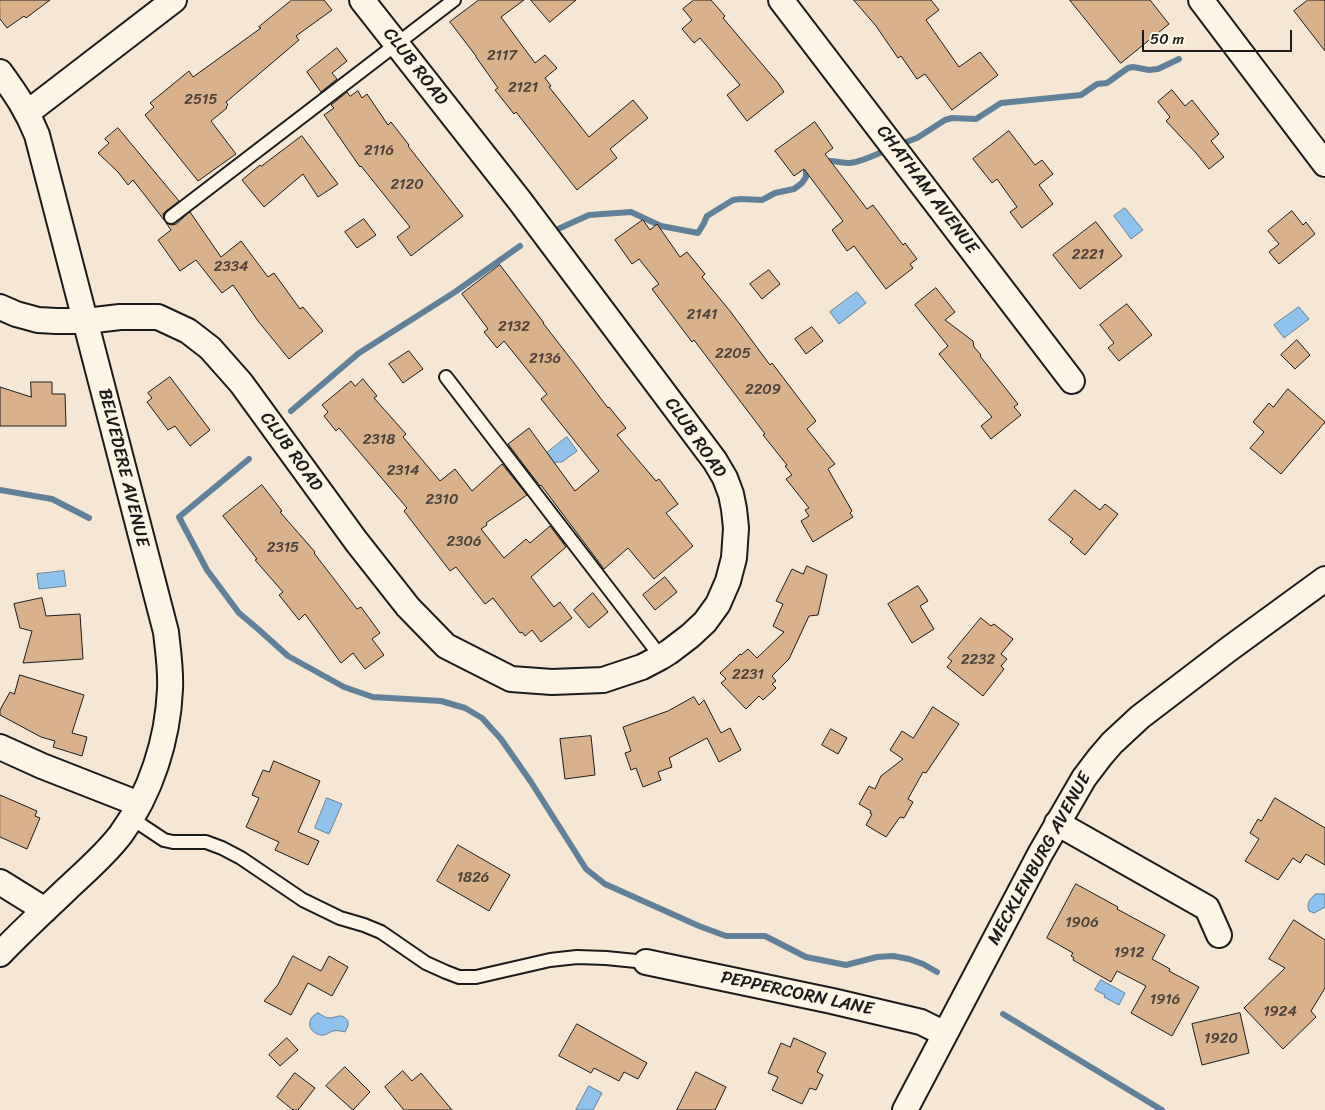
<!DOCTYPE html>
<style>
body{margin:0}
#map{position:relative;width:1325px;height:1110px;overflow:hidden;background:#f5e7d3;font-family:Sriracha,sans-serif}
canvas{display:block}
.scale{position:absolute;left:1142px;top:30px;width:150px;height:22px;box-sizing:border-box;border:2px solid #1c1c1c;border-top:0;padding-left:6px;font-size:15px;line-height:18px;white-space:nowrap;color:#1c1c1c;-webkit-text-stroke:4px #fcf5e5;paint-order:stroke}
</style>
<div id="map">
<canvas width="1325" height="1110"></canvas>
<div class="scale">50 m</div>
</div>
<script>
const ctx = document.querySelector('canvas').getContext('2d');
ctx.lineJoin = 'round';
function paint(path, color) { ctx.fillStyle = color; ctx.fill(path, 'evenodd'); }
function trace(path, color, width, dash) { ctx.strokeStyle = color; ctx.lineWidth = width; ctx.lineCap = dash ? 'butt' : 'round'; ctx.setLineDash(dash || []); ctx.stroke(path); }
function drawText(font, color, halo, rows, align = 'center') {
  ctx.font = font + ' Sriracha,sans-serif'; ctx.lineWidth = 4; ctx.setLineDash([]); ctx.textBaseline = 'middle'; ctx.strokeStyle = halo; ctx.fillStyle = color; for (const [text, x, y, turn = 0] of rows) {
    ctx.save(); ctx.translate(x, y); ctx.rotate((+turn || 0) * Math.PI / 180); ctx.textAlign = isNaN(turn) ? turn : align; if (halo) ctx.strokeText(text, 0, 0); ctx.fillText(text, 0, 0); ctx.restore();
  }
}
const water = new Path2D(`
 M1125,208L1143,230L1131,239L1114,216Z
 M857,292L866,303L839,324L830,312Z
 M1299,307L1309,319L1284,338L1274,325Z
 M567,437L577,451L562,462H557L551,464L544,455Z
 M64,571L66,586L39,589L37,574Z
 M327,798L342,804L329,834L315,828Z
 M1316,894H1325V907L1314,913L1309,911C1306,904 1310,898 1316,894Z
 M1101,980L1125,993L1119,1005L1104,997L1105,995L1095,990Z
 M318,1013C320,1014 323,1016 325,1017C335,1021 340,1010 348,1021V1026L345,1032C341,1031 337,1030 333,1031C329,1032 326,1036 321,1035C308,1033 305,1018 318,1013Z
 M589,1086L602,1093L593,1110H576Z`);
const stream = new Path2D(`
 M906,142L917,138L945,120L952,118L976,119L1001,103L1081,95L1097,84L1107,83L1128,68L1133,67L1149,70L1158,69L1179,59
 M821,162C831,159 840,163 850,163C860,162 871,157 880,153
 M558,229L589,215L631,212L661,226L698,233L704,223L707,216L733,200L741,199L762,200L775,193L794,189L802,183L806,177V171L810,166
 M291,411L359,353L455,292L520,246
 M249,459L179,517L207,570L239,613L258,629L288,656L344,687L373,697L441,701L465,708L482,718L501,739L531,782L586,869L605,884L699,926L726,936H765L806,957L846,965L877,957L893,956L909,959L923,964L937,972
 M0,490L52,499L89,518
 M1003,1014L1162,1110`);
const building = new Path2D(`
 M0,0H50L26,18L24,16L7,28L0,19Z
 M292,0H324L332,10L296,36L299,40L226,102L228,105L226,107L227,108L211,121L236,154L198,181L145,115L154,107L150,103L189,71L193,77L261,28L259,27Z
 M479,0H524L501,17L535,63L545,55L557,68L545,78L551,86L549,87L589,137L633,100L648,118L610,149L617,158L577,190L516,112L514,114L495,90L498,88L476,57V56L450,22Z
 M531,0H576L550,22Z
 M694,0H711L725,16L723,18L778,83L784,92L747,121L727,95L740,85L700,38L694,43L682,29L692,20L683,9Z
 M854,0H931L939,10L926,20L959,67L980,52L998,75L952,110L925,74L917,79L901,56L898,58L876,26Z
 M1070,0H1150L1169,24L1121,63Z
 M1308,0H1325V51L1294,11Z
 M337,48L347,61L332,73L337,79L321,92L307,72Z
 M1172,90L1185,106L1192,100L1219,134L1211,141L1224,157L1209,169L1196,153L1166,121L1170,117L1158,102Z
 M358,91L362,98L367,94L388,125L391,122L409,145L408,146L463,216L411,256L397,237L410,227L361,166L360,167L324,115L334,108L331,105L347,92L350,96Z
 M815,122L833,148L825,154L867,209L873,205L903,245L905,243L917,259L910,264L913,268L886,289L854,246L847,251L832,230L843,221L804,169L794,176L775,151Z
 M118,128L179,201L166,211L163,214L164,220L133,180L128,185L118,172L98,153L109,143L105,139Z
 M1009,131L1035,165L1042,160L1053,174L1039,185L1053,204L1022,228L1010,212L1017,207L997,179L992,183L973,159Z
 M302,136L338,184L318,197L303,174L264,207L242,180L260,165L261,166Z
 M1292,211L1303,225L1306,222L1315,234L1279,264L1269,252L1279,244L1268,231Z
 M190,212L221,257L241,241L268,277L274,273L300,309L303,307L323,331L289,359L258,321L233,285L222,293L196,260L180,271L158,240L171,230L166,223L172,225L176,224Z
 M364,219L376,235L357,248L345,232Z
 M643,220L650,230L657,224L680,257L687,252L705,274L702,277L730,311L770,365L772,363L816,421L807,429L835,464L828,469L852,511L850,513L853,517L813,542L801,521L809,516L805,510L809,508L786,479L792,475L785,466L787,465L763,435L765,434L694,340L692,342L652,289L659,284L639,259L632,264L615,240Z
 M1096,222L1122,256L1080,289L1053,255Z
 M500,265L544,323H543L574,363L608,408L609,407L626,428L617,435L656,481L659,479L678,504L666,513L693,546L654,579L628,548L604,569L541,485L540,486L508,444L529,428L575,491L599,471L541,399L547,394L504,341L497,348L484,332L488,329L462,294Z
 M769,270L780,284L762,299L750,284Z
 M936,288L955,312L945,320L973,341L974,347L981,355L980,356L1018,404L1014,407L1021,415L991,439L981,426L992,417L939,354L948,346L915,305Z
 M1127,304L1152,335L1119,361L1108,348L1114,343L1100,325Z
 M812,327L823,341L806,354L795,339Z
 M1297,340L1310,355L1295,369L1281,355Z
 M409,351L423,369L403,383L389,364Z
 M170,377L210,430L190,446L175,426L168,430L147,402L152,398L148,393Z
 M363,379L377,396L374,398L406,434L403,437L440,481L455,469L472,491L502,464L527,495L486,523L487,525L481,529L504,558L526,539L530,543L550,526L566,547L531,577L554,607L560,602L572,618L541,642L532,630L525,636L522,632L520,633L493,598L485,604L456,567L450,571L404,511L407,508L339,428L336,431L324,416L328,412L322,405L351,381L355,386Z
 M31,382H52V394H65L66,426H0V387L31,397Z
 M1288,389L1325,422L1281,474L1250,448L1264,432L1253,422L1269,403L1273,407Z
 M262,485L282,511L280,512L315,552L314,553L357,609L361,607L380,633L372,639L384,655L365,669L353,653L341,663L305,614L299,620L279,595L283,592L255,560L257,559L223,516Z
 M1075,490L1100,510L1105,504L1118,514L1085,555L1070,542L1073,539L1049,520Z
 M807,566L827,575L818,615L809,616L789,659L772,676L776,681L772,684L776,688L763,700L759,696L746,709L721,683L726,679L720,673L735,659L740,654L741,655L748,649L757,658L784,632L773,626L783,604L776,601L792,569L803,574Z
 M665,577L677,592L655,610L643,595Z
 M918,586L928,601L920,606L934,629L912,643L888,604Z
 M593,593L608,612L589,628L574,610Z
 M42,598L46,616L80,614L83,659L23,663L32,631L20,628L14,604Z
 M981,618L991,626L994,624L1013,639L1001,654L1007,659L1001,666L1004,669L983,696L947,667L952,661L948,658Z
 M20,675L84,695L72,733L87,737L82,756L53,747L55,741L41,737L0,715V710L10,692L14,694Z
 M694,697L699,705L704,700L721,733L730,728L741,750L719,762L707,738L669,758L672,767L658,772L661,780L643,787L636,768L631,770L625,753L631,751L623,727L668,711Z
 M933,707L959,724L926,773L923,772L908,799L913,802L904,818L900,817L886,837L866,825L872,814L870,813L871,811L859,804L869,786L875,789L881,776L903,759L890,750L902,731L913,738Z
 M831,729L847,738L838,754L822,745Z
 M591,736L595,775L565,779L560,739Z
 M274,761L320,781L298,832L319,841L308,865L275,850L279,842L246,827L259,798L252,795L263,770L269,772Z
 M0,795L37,811L35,816L40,818L27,849L0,837Z
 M1275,798L1325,828V865L1306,854L1300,863L1293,858L1278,880L1245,861L1259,839L1250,833L1258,819L1261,821Z
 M458,845L510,875L489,911L437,881Z
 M1076,884L1118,907L1117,909L1165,935L1152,959L1170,969L1169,971L1199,987L1172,1036L1131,1013L1146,986L1117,971L1111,982L1073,960L1074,958L1071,956L1073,953L1047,938Z
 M1294,920L1325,940V988L1311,1011L1316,1017L1283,1049L1244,1008L1285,968L1269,959Z
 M293,956L321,971L329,956L348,967L332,996L308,983L291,1015L264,1001L277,986Z
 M1240,1013L1249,1053L1202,1065L1192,1024Z
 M577,1024L647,1063L638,1079L624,1072L619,1081L594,1068L591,1073L559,1056Z
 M287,1038L298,1050L280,1066L269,1055Z
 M794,1038L826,1053L817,1072L823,1075L816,1090L810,1088L802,1104L772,1090L778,1077L768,1073L781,1043L790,1047Z
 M345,1067L370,1092L353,1110L326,1086Z
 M403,1071L412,1081L421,1073L452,1110H404L385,1087Z
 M696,1072L726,1087L715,1110H677Z
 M295,1073L315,1088L298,1110H293L277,1097Z`);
const lane = new Path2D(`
 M171,217L454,0
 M446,377L661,657
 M131,818L164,840L173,842H206L222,848L241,858L303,900L340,918L364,925L381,932L426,963L446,972L459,977H476L550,960L577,957L606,958L646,962`);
const street = new Path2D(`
 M781,0L1072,381
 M1201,0L1325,164
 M0,72C16,94 27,110 37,135L166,632C168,651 171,670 170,689C168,739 151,793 121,834C106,854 86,871 68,888C45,910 22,931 0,954
 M27,113L174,0
 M0,307L16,314L38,320L56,321H86L120,317H158L188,331L210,348L241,383L356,541L408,607L446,646L511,679L552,682L603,680L642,667L661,657L669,652L690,636L705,622L718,604L728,581L734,558L736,528L734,509L731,494L725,478L715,461L520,201L362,0
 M0,747L42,766L139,804
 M1057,823L1207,908L1219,935
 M0,882L45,910
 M646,962L832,1001L921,1022L945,1034
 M905,1110L1040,854L1084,778L1100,757L1112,743L1140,717L1229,649L1325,579`);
const numberNames = [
 ["2117",502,56],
 ["2121",523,88],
 ["2515",201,100],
 ["2116",379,151],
 ["2120",407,185],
 ["2221",1088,255],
 ["2334",231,267],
 ["2141",702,315],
 ["2132",514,327],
 ["2205",733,354],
 ["2136",545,359],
 ["2209",763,390],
 ["2318",379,440],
 ["2314",403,471],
 ["2310",442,500],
 ["2306",464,542],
 ["2315",283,548],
 ["2232",978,660],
 ["2231",748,675],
 ["1826",473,878],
 ["1906",1082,923],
 ["1912",1129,953],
 ["1916",1165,1000],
 ["1924",1280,1012],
 ["1920",1221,1039]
];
const streetNames = [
 ["CLUB ROAD",415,67,52],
 ["CHATHAM AVENUE",927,190,53],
 ["CLUB ROAD",695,438,55],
 ["CLUB ROAD",291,452,54],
 ["BELVEDERE AVENUE",123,468,76],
 ["MECKLENBURG AVENUE",1040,859,-61],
 ["PEPPERCORN LANE",797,994,12]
];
paint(water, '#8fc2ec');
trace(water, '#618099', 1);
trace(stream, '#618099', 6);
paint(building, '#d9b18a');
trace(building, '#1c1c1c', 1);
trace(lane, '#1c1c1c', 16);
trace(street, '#1c1c1c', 28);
trace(lane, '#fcf5e5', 12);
trace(street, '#fcf5e5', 24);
drawText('15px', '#4b4138', null, numberNames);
drawText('18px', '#1c1c1c', '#fcf5e5', streetNames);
</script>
